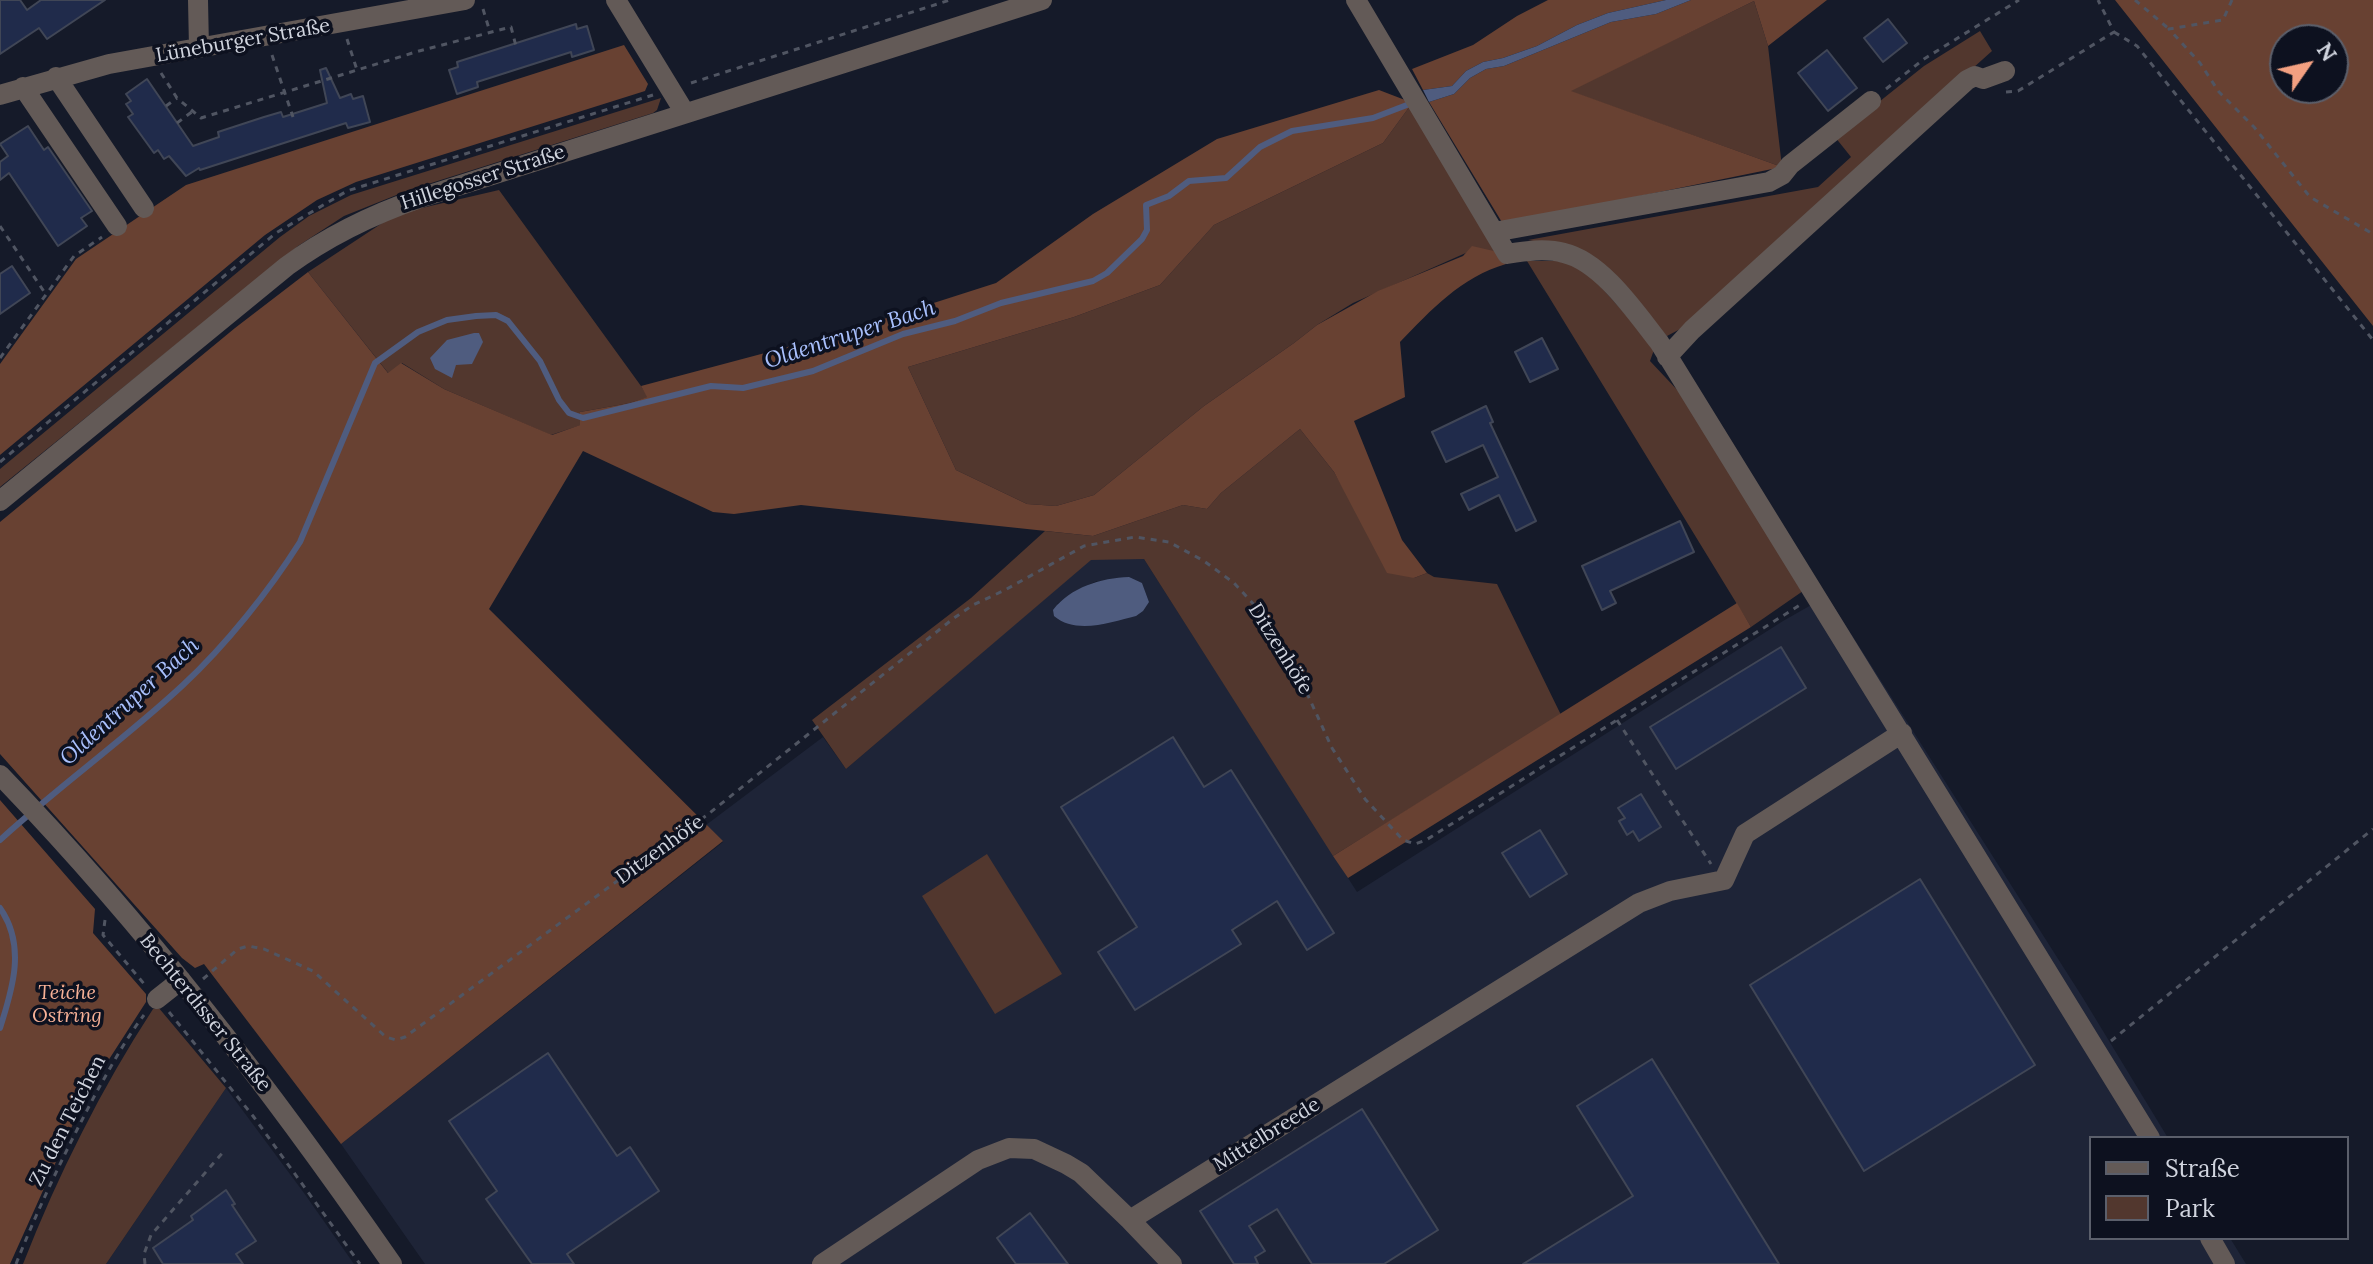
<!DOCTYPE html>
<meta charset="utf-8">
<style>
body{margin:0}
#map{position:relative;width:2373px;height:1264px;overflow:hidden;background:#151a29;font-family:Lora,serif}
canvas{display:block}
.legend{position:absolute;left:2089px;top:1136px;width:260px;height:104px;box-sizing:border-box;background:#0d111f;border:2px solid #5b5f6b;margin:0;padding:10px 14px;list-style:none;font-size:24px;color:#d0d4de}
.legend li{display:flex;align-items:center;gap:16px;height:40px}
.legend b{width:40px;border:2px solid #5b5f6b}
.north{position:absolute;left:2269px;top:24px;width:80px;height:80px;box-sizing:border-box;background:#0d111f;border:2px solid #5b5f6b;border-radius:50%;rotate:56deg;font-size:22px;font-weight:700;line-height:32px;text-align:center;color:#d0d4de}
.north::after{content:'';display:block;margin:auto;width:28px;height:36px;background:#f3a081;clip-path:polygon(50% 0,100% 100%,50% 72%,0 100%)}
</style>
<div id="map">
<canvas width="2373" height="1264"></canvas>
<ul class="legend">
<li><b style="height:10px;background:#635a57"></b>Straße</li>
<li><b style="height:22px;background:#52372e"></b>Park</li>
</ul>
<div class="north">N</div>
</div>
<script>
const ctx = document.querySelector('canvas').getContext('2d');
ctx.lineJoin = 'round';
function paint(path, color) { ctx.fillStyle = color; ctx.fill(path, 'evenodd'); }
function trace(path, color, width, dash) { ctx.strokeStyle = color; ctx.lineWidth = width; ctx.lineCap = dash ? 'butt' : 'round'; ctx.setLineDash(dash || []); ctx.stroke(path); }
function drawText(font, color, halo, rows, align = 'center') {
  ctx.font = font + ' Lora,serif'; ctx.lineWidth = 7; ctx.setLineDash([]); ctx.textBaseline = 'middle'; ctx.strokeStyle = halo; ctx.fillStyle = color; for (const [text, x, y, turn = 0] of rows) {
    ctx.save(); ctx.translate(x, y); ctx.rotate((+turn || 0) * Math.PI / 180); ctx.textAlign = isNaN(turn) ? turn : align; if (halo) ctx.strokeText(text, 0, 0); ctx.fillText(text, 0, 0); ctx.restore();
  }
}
const built = new Path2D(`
 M1091,559H1144L1357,892L1783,621L1827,596L2083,998L2168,1138H2091V1238H2230L2246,1264H425L341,1144L723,842L706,825L823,737L846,769ZM1097,581L1142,583L1149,602L1057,604L1079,589Z
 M226,1088L304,1193L354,1264H106Z`);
const green = new Path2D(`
 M1754,1L1768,46L1782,167L1569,91Z
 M1980,31L1992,51L1684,327L1667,336L1575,249L1528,240L1818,187L1851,157L1835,137L1924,66Z
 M661,98L657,110L653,113L409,190L344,216L298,246L0,487V469L280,237L309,216L351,195Z
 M1410,106L1498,251L1468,252L1353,303L1317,325L1294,343L1204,406L1094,495L1056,506L1027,504L956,470L908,367L1074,317L1160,285L1214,225L1383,143Z
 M499,190L641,386L648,397L630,403L580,412L581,425L551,435L444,389L402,363L389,374L308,272L396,214Z
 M1527,261H1566L1591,276L1655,347L1650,361L1681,394L1803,591L1751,627Z
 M1300,429L1334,472L1353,505L1414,578L1427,573L1434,577L1497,584L1561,715L1333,856L1144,559L1091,560L846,769L812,720L971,598L1045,531L1093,536L1183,505L1207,509L1221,493Z
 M987,854L1062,974L995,1014L922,896Z
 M158,1007L226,1088L106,1264H23C58,1175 101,1089 153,1009Z`);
const forest = new Path2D(`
 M1548,0H1666L1608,13L1577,25L1537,46L1503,58L1483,62L1466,71L1452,86L1423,90L1412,69L1473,45L1517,16Z
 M1691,0H1827L1768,46L1754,1L1571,91L1782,167L1503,224L1429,102L1454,94L1470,78L1486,69L1504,66L1611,22L1656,14Z
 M2115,0H2373V326ZM2285,40H2333V88H2285Z
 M624,45L648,84L645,91L356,182L317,200L265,235L0,455V364L76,259L186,185Z
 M1379,90L1405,100L1410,106L1383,143L1214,225L1160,285L1074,317L908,367L956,470L1027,504L1056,506L1094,495L1204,406L1294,343L1317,325L1378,291L1463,256L1472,246L1498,252L1506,264C1461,277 1431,310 1400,342L1405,397L1354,421L1402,540L1427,573L1414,578L1387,573L1334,472L1300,429L1221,493L1207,509L1183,505L1093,536L801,505L734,514L713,512L583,451L489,609L723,841L341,1144L204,964L195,968L182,958L0,754V522L235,328L308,272L388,373L401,363L444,389L552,435L580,425V412L630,403L647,397L641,386L840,333L996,283L1093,214L1217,139Z
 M1737,603L1751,627L1348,878L1333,856Z
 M0,800L95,909L93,933L146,994V1002L86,1095L10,1264H0Z`);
const water = new Path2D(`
 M1666,0H1691L1656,14L1611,22L1504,66L1486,69L1470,78L1454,94L1429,102L1423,90L1452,86L1466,71L1483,62L1503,58L1537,46L1577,25L1608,13Z
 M474,333H479L483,342L472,364L456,365L452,378L435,369L430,358L447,340Z
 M1129,577L1142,583L1149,602L1143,611L1136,616C1112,622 1076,635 1054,616L1053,610C1071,587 1101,578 1129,577Z`);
const stream = new Path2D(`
 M0,840C59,786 125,739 183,685C226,645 269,591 300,542L375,363L418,332L447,320L476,316L496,315L508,321L540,361L559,400L569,413L583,418L711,386L743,388L813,371L903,334L955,321L1001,303L1093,281L1107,273L1142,239L1147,230L1146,205L1169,196L1189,181L1226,178L1260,147L1292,131L1373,118L1412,103
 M0,908C26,945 13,988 0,1028`);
const building = new Path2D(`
 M0,0H20L27,10L41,0H105L47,39L39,28L0,54Z
 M1888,19L1907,43L1883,62L1864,38Z
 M576,24L577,29L587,26L594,50L572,57L571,52L477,82L478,87L457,94L449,70L458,67L457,62Z
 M1827,50L1857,88L1828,111L1798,73Z
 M326,68L340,98L351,94L353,99L363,96L370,122L348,128L346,123L200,170L199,168L186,176L169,156L164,159L158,150L154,153L128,117L133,114L126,104L131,101L126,94L147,79L193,146L219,137L218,132L264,117L281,112L283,117L327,103L320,70Z
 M28,126L44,150L48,147L92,211L81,218L87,226L58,246L9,173L0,180V162L8,156L0,144Z
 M12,266L30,293L0,314V274Z
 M1542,338L1558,369L1530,382L1515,352Z
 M1486,406L1493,422L1490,423L1536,521L1516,531L1499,495L1469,510L1461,494L1498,477L1483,445L1446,462L1432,432Z
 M1680,521L1694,552L1610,591L1616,603L1602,610L1582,566Z
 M1781,647L1806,688L1676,769L1650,727Z
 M1173,737L1204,787L1231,770L1334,933L1307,950L1277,901L1232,930L1241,944L1135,1010L1098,952L1137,927L1061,807Z
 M1641,794L1661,827L1639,841L1633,831L1627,835L1619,821L1625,818L1618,808Z
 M1540,830L1567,874L1530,897L1502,853Z
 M1920,879L2035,1065L1864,1171L1750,985Z
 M548,1053L617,1156L630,1147L659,1191L567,1254L574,1264H532L486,1199L497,1191L449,1121Z
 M1652,1059L1779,1264H1523L1633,1196L1577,1106Z
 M1362,1109L1438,1230L1384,1264H1312L1277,1209L1249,1226L1265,1251L1255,1257L1258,1264H1234L1200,1211Z
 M226,1190L235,1204L232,1205L256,1241L236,1254L243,1264H163L153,1248L193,1220L191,1216Z
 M1030,1213L1068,1264H1016L997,1238Z`);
const path = new Path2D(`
 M2135,0L2169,29
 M2232,0L2223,20L2169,29L2200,63L2219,92L2254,127L2310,197L2373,234
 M483,9L490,32
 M2114,32L2137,46L2373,340
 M347,39L357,70
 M272,55L293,117
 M161,73L177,98L201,118L419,51L511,27L516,46
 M691,83L950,0
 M1886,89L1924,59L2019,0
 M2006,92L2018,91L2114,32L2098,0
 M166,106L177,98
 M177,123L193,111
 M0,226L45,293
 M0,358L74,256L102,237
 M0,462L276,233L347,191L653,95
 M1617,720L1711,864
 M105,920L103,935L145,985
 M203,979L238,949L248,946L264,949L313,971L386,1037L396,1040L405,1037L707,815L954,618L973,605L1005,590L1084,546L1135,537L1169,542L1204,561L1234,583L1259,610L1295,667L1332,748L1365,799L1403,840L1415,844L1426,840L1800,605
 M169,1012L253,1116L360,1264
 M2111,1041L2373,829
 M16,1264C39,1206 66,1150 95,1095C110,1068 125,1040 144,1015
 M145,1264L144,1254L151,1235L225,1150`);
const minor = new Path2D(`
 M198,0L199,48
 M616,0L685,113
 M1356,0L1507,254C1525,251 1546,248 1564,253C1602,262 1636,313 1659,342L2150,1138
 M56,77L144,208
 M23,87L117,226
 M0,95L109,64L465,0
 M1494,232L1769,182L1782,175L1790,165L1871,101
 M1667,357L1692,330L1967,80L1975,76L1983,79L2005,71
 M0,501L287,266C328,236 371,215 420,198L1042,0
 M0,775C146,926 273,1092 392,1264
 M157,999L181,980
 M1130,1220L1172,1264
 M2210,1238L2225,1264
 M822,1264L978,1160L1009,1148L1034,1149L1066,1164L1081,1173L1130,1220L1639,903L1670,891L1724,880L1745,834L1902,733`);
const streetNames = [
 ["Lüneburger Straße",243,41,-10],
 ["Hillegosser Straße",483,178,-18],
 ["Ditzenhöfe",1280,649,58],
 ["Ditzenhöfe",660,850,-36],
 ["Bechterdisser Straße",205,1013,51],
 ["Zu den Teichen",68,1121,-63],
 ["Mittelbreede",1267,1135,-32]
];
const parkNames = [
 ["Teiche",67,993],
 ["Ostring",67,1016]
];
const waterNames = [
 ["Oldentruper Bach",850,335,-18],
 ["Oldentruper Bach",130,702,-42]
];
paint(built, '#1e2437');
paint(green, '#52372e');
paint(forest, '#684132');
paint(water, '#4f5c7f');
trace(stream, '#4f5c7f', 6);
paint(building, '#202b4b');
trace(building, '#404656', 2);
trace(path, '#505562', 3, [6, 6]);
trace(minor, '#635a57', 20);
drawText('20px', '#d0d4de', '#0d111f', streetNames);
drawText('italic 20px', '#f6b096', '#0d111f', parkNames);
drawText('italic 22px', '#a9c0fd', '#0d111f', waterNames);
</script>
